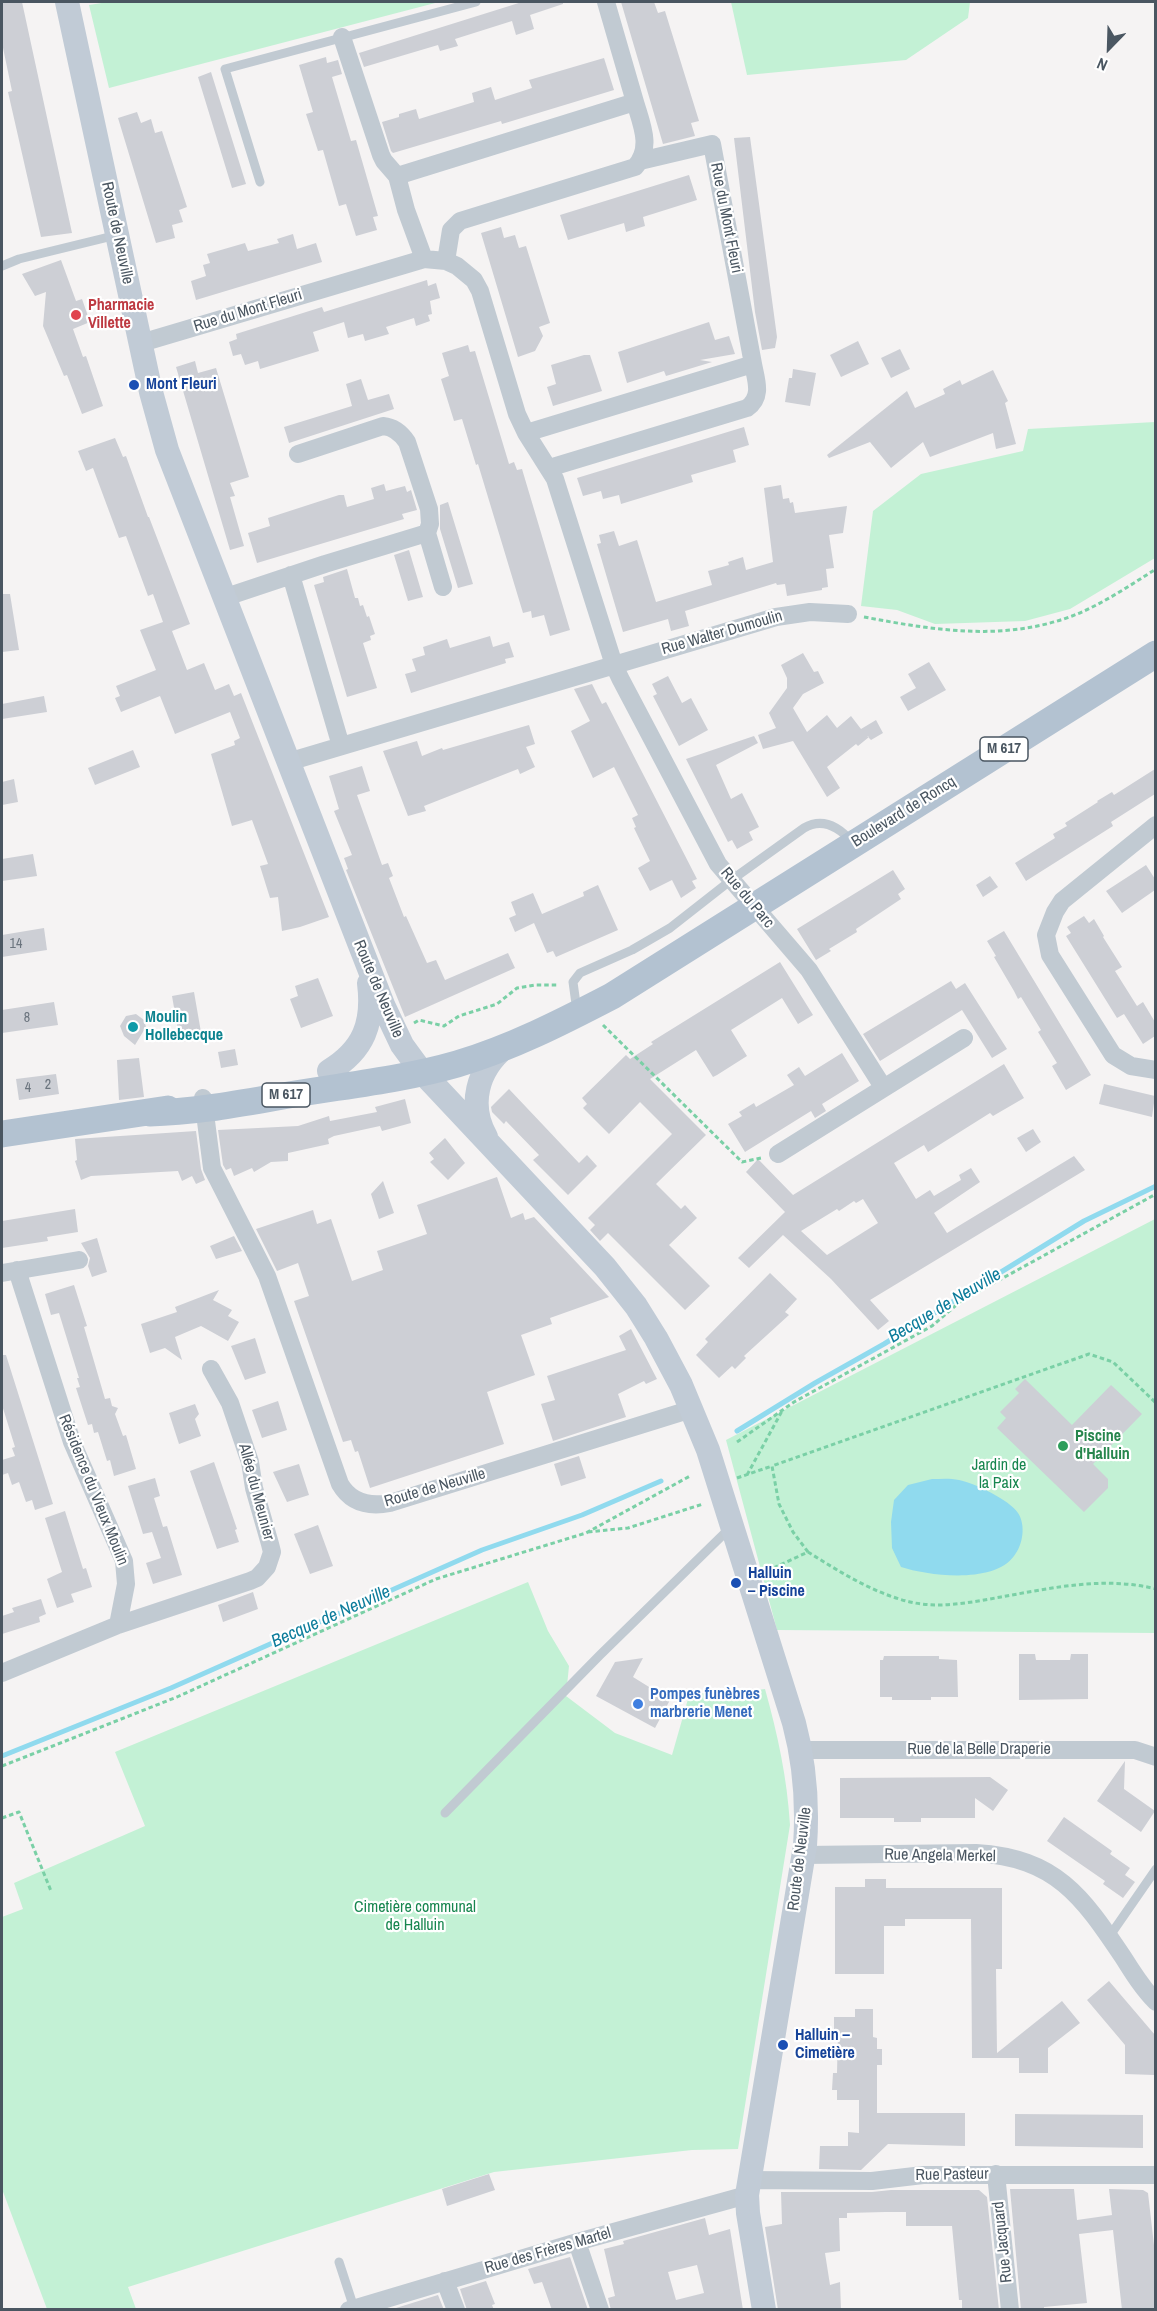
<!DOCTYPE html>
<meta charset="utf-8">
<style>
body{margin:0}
#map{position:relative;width:1157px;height:2311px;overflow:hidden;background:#f5f3f3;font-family:"Archivo Narrow",sans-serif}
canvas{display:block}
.frame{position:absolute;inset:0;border:3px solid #4a5661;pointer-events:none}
.north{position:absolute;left:1079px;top:18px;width:60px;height:60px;-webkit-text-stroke:4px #fff;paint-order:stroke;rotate:203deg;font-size:16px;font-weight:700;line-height:24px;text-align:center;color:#4a5661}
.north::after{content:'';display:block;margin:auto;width:21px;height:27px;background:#4a5661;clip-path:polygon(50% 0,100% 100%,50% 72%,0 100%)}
</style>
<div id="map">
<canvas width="1157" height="2311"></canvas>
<div class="frame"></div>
<div class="north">N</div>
</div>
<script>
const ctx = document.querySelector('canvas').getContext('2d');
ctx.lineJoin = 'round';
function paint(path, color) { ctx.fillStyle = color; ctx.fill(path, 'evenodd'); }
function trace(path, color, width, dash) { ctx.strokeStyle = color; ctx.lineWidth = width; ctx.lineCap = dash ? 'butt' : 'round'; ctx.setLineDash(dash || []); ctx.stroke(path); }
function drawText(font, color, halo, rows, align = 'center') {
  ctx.font = font + ' "Archivo Narrow",sans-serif'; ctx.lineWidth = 4.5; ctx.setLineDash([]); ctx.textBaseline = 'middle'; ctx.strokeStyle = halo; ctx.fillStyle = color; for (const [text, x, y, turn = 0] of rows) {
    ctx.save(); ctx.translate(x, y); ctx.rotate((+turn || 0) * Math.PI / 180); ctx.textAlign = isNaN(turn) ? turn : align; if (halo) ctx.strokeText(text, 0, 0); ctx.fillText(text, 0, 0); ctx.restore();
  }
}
const green = new Path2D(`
 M108,2H439L109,88L89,5Z
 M731,2H970L968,18L906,60L747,75Z
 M1155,422V558L1070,609L1025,621L935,624L897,610L861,606L873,511L921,474L1023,451L1028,429Z
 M1155,1219V1633L777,1630L726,1440Z
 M528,1582L548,1631L569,1666L566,1696L615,1733L672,1755L690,1692L719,1695L765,1689C778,1736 787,1777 790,1825L738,2149L692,2150L494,2172L128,2287L136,2309H47L2,2189V1917L23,1909L14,1883L145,1826L115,1752Z`);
const water = new Path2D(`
 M932,1479C940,1479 950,1478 959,1480C974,1483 1010,1500 1018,1513C1026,1525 1023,1545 1014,1556C994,1584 929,1576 901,1567L892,1548L891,1522L894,1500L908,1485Z`);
const stream = new Path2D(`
 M737,1431L815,1383L884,1344L1084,1221L1156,1186
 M2,1756L171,1688L482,1550L582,1515L661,1481`);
const building = new Path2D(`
 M2,2H22L72,233L41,237L8,92L12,91L2,43Z
 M522,2H563V4L530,15L534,29L516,35L512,21L455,39L458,46L440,51L438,45L364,67L359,53Z
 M621,2H654L658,13L665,11L699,121L691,123L695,136L663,144Z
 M326,57L327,63L338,60L342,74L332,77L351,141L356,140L378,216L373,217L377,230L356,236L346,204L339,206L323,150L318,151L306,114L313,112L299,65Z
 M604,58L614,90L502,124L501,121L393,153L391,151L382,122L399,117V114L416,109L419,119L474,102L472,93L491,87L495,100L532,88L529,80Z
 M211,72L246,184L232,188L198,77Z
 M137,112L141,123L151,119L155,133L162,131L187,207L179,210L183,222L172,225L175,238L156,243L118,118Z
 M750,137L777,337L775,348L762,350L755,312L734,138Z
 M689,175L697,200L643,217L645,226L626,232L624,223L568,240L560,215Z
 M501,227L504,238L515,235L519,248L526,246L550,323L539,327L543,336L535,351L518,357L481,233Z
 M293,234L297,249L316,243L322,262L196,300L191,281L206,276L203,265L210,263L207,254L245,243L248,251L279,243L277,239Z
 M61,260L76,301L82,299L90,322L73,329L83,357L86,356L103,406L82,414L67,375L64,376L43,326L46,292L35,296L22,274Z
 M427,280L428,286L436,283L440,298L430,301L432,314L428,315L430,321L416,326L414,318L386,327L389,334L365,341L363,334L348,338L344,322L313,332L319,351L260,369L258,361L245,365L241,354L233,356L229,342L237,339L236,334L322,307L324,312Z
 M709,322L715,340L729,336L735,354L700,360L712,362L666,376L664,371L627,383L618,352Z
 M858,341L869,364L841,377L830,355Z
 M468,345L470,352L475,351L509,464L514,462L517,470L522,469L570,630L550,636L544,615L532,618L531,611L523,613L478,464L476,465L462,419L454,421L441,379L449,376L442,353Z
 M900,349L910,369L891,378L881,358Z
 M584,355H590L602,391L553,406L547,387L556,384L551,365Z
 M195,361L198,373L216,368L249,477L230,483L235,496L230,497L244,546L230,550L176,367Z
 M793,369L816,373L810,406L785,402L789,378H792Z
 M993,370L1008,401L1005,403L1016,444L996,449L993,433L930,457L923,442L891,468L870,442L829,458L827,455L907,391L915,408L945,394L943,389L960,380L962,385Z
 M361,379L368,400L389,394L394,409L289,443L284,427L352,406L346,384Z
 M744,427L749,445L733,450L736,462L691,475L693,482L621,504L619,495L603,499L601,491L583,496L577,478Z
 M115,438L123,457L126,456L148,517H149L190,624L172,631L187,670L204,663L215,690L229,684L234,696L241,693L329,917L300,927L282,931L278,897L270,898L260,866L268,864L252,820L232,826L211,754L235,745L234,741L240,738L230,712L175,734L160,696L121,712L115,698L120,696L116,686L156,670L140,630L163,622L153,594L148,596L126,536L119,538L93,468L86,471L78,451Z
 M384,484L386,491L405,486L407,492L411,490L417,510L402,514L404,519L257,563L248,533L270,526L268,518L339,495H344L347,507L374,499L371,488Z
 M781,485L783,499L789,498L790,503L793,502L795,513L847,506L843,533L829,535L834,568L826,569L828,587L822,588V590L787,596L785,584L777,585L776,583L685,611L689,626L671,631L668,619L623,632L597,544L601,543L599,535L614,531L619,546L637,540L656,602L712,585L708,571L729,565L728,562L743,557L746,570L773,562L764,488Z
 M448,502L473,584L458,588L440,529V505Z
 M409,550L423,597L408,601L394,555Z
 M347,569L355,598H358L360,606L363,605L367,617L369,616L375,634L370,636L371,640L363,643L377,688L347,697L314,585L324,582L323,577Z
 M2,594H10L19,650L2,652Z
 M490,636L493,647L509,642L514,657L505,659L506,663L411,693L405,674L416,671L412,659L425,655L423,647L447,639L450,648Z
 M803,653L814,672L818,671L824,683L803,694L793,708L807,732L827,715L837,728L851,716L861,729L876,720L883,733L871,740L867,736L869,737L858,746L856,744L827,767L840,788L827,797L793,741L763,749L758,735L776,728L769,713L787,688V678L781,665Z
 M929,662L946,690L908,711L900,697L916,688L908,674Z
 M668,676L682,703L691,698L708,730L679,746L653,696L657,694L652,684Z
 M592,684L602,704L606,702L697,879L692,881L696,888L681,898L672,880L650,891L638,868L650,861L634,828L636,827L632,818L638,815L614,767L593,778L571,731L590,721L574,689Z
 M44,696L47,712L2,719V704Z
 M529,725L535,744L526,747L535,767L520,774L518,769L424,806L426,811L408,816L383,751L417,741L422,756L442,748L443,750Z
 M754,736L758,743L716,765L731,799L742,793L759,827L749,832L753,840L737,849L732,840L728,842L686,759Z
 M133,750L140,767L95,785L88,768Z
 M362,766L370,791L357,795L382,865L388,863L393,876L389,878L404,917L406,916L427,963L436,960L445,980L508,953L515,968L405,1017L346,870L348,869L344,858L352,855L334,811L339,809L329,776Z
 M1155,769V794L1111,822L1113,826L1026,881L1015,863L1055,838L1053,834L1067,826L1065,823L1098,802L1097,801L1112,792L1114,795Z
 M14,779L18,802L2,805V782Z
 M33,854L37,876L2,881V859Z
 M1146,865L1155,879V890L1122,913L1106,891Z
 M893,870L905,889L898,894L901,899L856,929L857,932L829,949L831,951L816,960L797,929Z
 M990,876L998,887L983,897L976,885Z
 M598,885L618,930L556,957L553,951L547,953L534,923L515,932L509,918L516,915L511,902L533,893L542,914L584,896L583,892Z
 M1084,916L1089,923L1094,919L1104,936L1103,937L1122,967L1115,971L1137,1006L1143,1002L1155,1022V1036L1143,1044L1124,1014L1117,1018L1066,936L1071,933L1067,927Z
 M44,928L47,950L2,957V935Z
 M1004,931L1091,1075L1066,1090L1052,1066L1057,1063L1038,1032L1041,1030L1021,997L1018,999L1014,991L994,957L996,956L987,941Z
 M780,962L813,1015L798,1024L782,998L731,1030L747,1056L717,1075L713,1077L696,1050L650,1079L706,1135L656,1184L681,1209L685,1205L697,1218L669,1245L710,1286L685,1310L608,1233L600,1241L590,1230L595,1225L588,1218L672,1134L640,1102L609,1134L583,1108L587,1104L582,1098L626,1055L630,1059L653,1044L651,1042Z
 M318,978L333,1016L301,1028L290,999L298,996L295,986Z
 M951,981L956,989L965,983L1007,1049L992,1058L962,1010L880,1061L863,1034Z
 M194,992L202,1038L180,1042L172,996Z
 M54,1002L58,1025L2,1033V1010Z
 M136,1014L144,1020L146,1027L135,1045L124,1036L120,1026L126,1016Z
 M235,1049L238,1065L221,1068L218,1052Z
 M842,1053L859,1081L822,1104L826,1111L815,1118L811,1111L745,1152L728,1124L742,1116L739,1112L754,1103L756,1107L794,1085L787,1075L799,1067L805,1076Z
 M139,1058L144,1097L119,1100L117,1060Z
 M1004,1064L1024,1098L993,1116L990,1113L928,1152L924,1145L894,1163L916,1199L930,1190L934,1196L961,1180L959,1175L971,1168L980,1182L934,1213L947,1233L1074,1156L1085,1170L870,1300L889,1321L878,1330L831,1279L783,1235L749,1268L738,1258L785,1212L746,1172L758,1159L793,1195ZM863,1199L878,1223L827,1255L801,1231L837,1209L839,1211L854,1201L856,1203Z
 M56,1074L59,1094L19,1100L16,1079Z
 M1104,1084L1155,1096L1152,1117L1099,1104Z
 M509,1089L579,1163L587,1155L597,1166L568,1195L533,1160L539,1155L506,1121L504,1124L492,1112L491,1107Z
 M405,1099L411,1123L382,1131L380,1126L334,1136L328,1139L329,1144L288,1153V1161L271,1162L254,1172L252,1168L234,1176L231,1168L226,1170L223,1165L218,1130L298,1126L329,1116L330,1121L377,1112L375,1107Z
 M1033,1129L1041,1142L1026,1152L1017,1138Z
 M196,1131L201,1169L205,1180L196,1184L192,1176L182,1181L178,1171L91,1176L81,1180L75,1161L77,1160L75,1139Z
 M445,1138L465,1163L448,1180L430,1162L434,1159L429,1153Z
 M497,1177L511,1218L523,1213L525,1220L534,1217L609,1297L550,1318L552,1324L521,1335L535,1375L487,1392L504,1444L370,1488L358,1451L355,1452L351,1440L343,1442L294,1301L309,1296L298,1263L277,1271L256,1229L313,1210L317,1224L331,1219L352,1281L383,1270L377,1251L427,1234L417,1205Z
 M383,1181L394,1213L379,1219L371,1194Z
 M75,1209L78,1232L47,1237L48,1241L2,1248V1221Z
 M234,1236L242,1251L216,1259L210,1246Z
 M97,1238L107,1272L92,1277L88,1266L90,1258L81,1243Z
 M770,1273L797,1299L785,1312L789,1315L744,1356L746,1358L735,1369L732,1366L719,1378L696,1355L708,1342L705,1339Z
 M74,1285L87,1326L84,1327L105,1399L110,1398L112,1406L118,1408L115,1414L123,1436L126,1435L136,1469L114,1476L110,1460L107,1461L98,1432L94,1433L92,1424L88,1425L76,1388L80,1387L77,1378H79L59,1313L51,1315L45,1294Z
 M219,1290L213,1300L232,1310L228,1316L239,1322L228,1341L201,1326L175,1337L182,1360L165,1348L150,1353L141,1324L177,1312L175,1307Z
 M631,1329L657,1379L646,1384L644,1381L618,1394L626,1417L553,1441L541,1404L555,1400L547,1376L626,1350L619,1336Z
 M255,1338L266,1373L245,1380L231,1346Z
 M2,1355H6L53,1504L35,1510L32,1500L26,1502L19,1482L12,1485L8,1473L2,1475V1460L15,1456L12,1448L15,1447L2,1405Z
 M1025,1379L1072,1425L1111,1385L1142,1414L1093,1464L1108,1479V1488L1084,1512L997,1428L1006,1418L1000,1412L1019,1393L1015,1389Z
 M278,1401L287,1430L262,1438L252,1410Z
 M195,1404L199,1414L195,1419L201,1436L179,1444L169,1413Z
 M579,1456L586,1478L561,1486L554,1464Z
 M214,1462L237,1529L235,1530L239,1542L217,1549L190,1471Z
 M299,1464L309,1495L287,1502L273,1472Z
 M155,1478L160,1496L154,1498L163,1527L167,1526L182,1575L153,1584L146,1563L161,1558L152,1532L143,1534L128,1486Z
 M65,1511L83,1569L86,1568L92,1587L71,1594L74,1602L57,1608L47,1579L62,1572L45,1518Z
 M318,1525L333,1566L310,1574L294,1534Z
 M253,1592L258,1609L223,1622L218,1605Z
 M41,1599L46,1614L39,1617L40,1622L2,1634V1616L14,1612L12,1608Z
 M1019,1654H1035L1036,1660H1070L1071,1654H1088V1699L1019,1700Z
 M884,1656H939V1659L957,1660L958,1697H931V1700H892V1697H880V1660H883Z
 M643,1658L633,1677L670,1700L655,1728L596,1696L615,1662Z
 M1125,1761L1124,1789L1155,1811L1141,1832L1097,1801Z
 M990,1777L1008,1790L993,1811L975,1798V1818H921V1822H894V1818H840V1778Z
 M1064,1817L1112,1851L1110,1854L1130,1868L1125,1875L1135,1882L1123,1898L1103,1884L1105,1881L1047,1841Z
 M865,1879H886V1888H1002V1969H996L997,2053L1062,2001L1080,2023L1048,2048V2073H1019V2058H972L971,1919H905V1926H884V1974H835V1887H865Z
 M1109,1981L1155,2035L1154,2075L1125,2074V2045L1087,2000Z
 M855,2009H873V2037L877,2038V2049H882V2065H877V2113H965V2146L888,2144L861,2170L819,2169L820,2146H848V2132L859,2133V2100H837V2090H832L833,2073H837L838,2031H834V2017H855Z
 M1015,2114L1143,2115V2148L1015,2146Z
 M489,2174L495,2190L447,2206L442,2189Z
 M1010,2189H1074L1077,2220L1112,2215L1109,2189L1143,2190L1148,2193L1155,2254V2310H1122L1113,2230L1079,2234L1087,2303L1044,2307V2310H1021Z
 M891,2190H979L987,2197L999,2310H962V2300H959L952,2226H906V2212H885L847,2213V2218H839L840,2251L825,2253L830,2285L840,2282L841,2310H778L765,2227L782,2224L781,2192H872Z
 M705,2218L709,2235L730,2229L743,2310H611L608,2298L615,2296L604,2249L624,2244L623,2241ZM697,2265L704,2293L676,2300L668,2272Z
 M570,2257L588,2310H552L542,2282L534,2284L528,2269Z
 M486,2281L495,2304L492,2305L494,2310H467L460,2289Z
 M438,2295L444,2310H396V2308Z`);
const path = new Path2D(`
 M864,617C933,630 1003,642 1072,616C1101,605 1129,586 1156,569
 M414,1023L419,1020L444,1026L459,1016L497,1004L517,988L535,985H559
 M603,1025L742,1162L761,1158
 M737,1442L794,1402L932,1326L961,1301L1156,1194
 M747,1475L782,1411
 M737,1478L772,1466
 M588,1532L628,1528L703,1504
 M808,1552L793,1532L779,1504L772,1466L1089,1354L1113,1362L1156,1403
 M767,1571L808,1552C840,1572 873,1593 910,1602C940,1609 972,1602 1001,1597C1051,1588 1105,1576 1156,1589
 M2,1766L177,1697L436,1579L586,1533L690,1476
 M2,1818L19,1812L51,1891`);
const lane = new Path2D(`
 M260,182L225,69L476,2
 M2,266L19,259L117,235
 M576,1004L573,982L580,973L632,950L670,928L730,881L804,828C823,817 839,827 852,842
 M445,1813L600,1655L731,1527
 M1109,1937L1156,1869
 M339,2262L354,2308`);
const street = new Path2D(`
 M606,2L635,102
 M342,37L381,155L384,161L397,176
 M640,161L712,144L753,364
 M424,259L406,210L397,176L635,102C641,123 653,148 635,167L460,221L451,230L446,261
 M141,343L424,259L446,261L457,266L474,280L480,291L517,414L526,433L555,479L614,665L620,678L718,864L809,970L883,1087
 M526,433L753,364C756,380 763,397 747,408L549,468
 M298,454L383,426C394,427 401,433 407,442L429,509L430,524L427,533L443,587
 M291,575L341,746
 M223,598L325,564L427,533
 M288,762L776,617L810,612L848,614
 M1156,825L1062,901L1055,912L1046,935L1050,955L1113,1055L1131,1066L1156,1070
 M203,1098L212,1168L267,1276L340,1484C351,1503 369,1507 390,1503L692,1409
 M778,1154L964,1038
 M2,1273L79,1260
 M118,1625L250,1581L257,1578L267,1567L272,1552L270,1544L254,1488L250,1462L230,1403L211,1369
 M2,1673L118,1625L126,1584L124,1561L72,1442L17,1270
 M801,1750H1135L1156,1757
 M804,1855L976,1853C1056,1858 1082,1896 1123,1957C1133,1973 1143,1989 1156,2002
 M996,2174L1010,2310
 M749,2180L872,2181L923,2175H1156
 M577,2242L600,2310
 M445,2281L456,2310
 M349,2310L577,2242L747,2195`);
const secondary = new Path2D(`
 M67,2L151,392L167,450L384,1007L402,1045L421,1071L605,1267L636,1306L656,1338L681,1385L708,1450L794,1723C805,1764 808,1803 805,1846L747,2195L748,2213L764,2310
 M329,1071C364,1050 374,1023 369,983
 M486,1137C468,1105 477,1070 505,1047`);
const primary = new Path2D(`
 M150,1113C199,1112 247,1102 295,1094C349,1085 405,1079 457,1064C511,1048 562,1022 612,996L1156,654
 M2,1134L168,1109`);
const markers = [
 [76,315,6,"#e0444e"],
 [134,385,6,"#1a4fb4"],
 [133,1027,6,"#0f9aa8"],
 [1063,1446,6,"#2e9e5b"],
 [736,1583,6,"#1a4fb4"],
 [638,1704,6,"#3f7fe0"],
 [783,2045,6,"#1a4fb4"]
];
const numberNames = [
 ["14",16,944],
 ["8",27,1018],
 ["2",48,1085],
 ["4",28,1088]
];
const shields = [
 [1004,749,48],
 [286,1095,48]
];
const shieldNames = [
 ["M 617",1004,749],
 ["M 617",286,1095]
];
const streetNames = [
 ["Rue du Mont Fleuri",726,218,79],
 ["Route de Neuville",117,233,78],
 ["Rue du Mont Fleuri",248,311,-17],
 ["Rue Walter Dumoulin",722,633,-16],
 ["Boulevard de Roncq",904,812,-32],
 ["Rue du Parc",747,898,50],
 ["Route de Neuville",378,989,67],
 ["Route de Neuville",435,1488,-16],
 ["Résidence du Vieux Moulin",93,1490,68],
 ["Allée du Meunier",256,1492,75],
 ["Rue de la Belle Draperie",979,1750],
 ["Rue Angela Merkel",940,1856,1],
 ["Route de Neuville",800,1859,-83],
 ["Rue Pasteur",952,2175,-1],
 ["Rue Jacquard",1003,2242,-96],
 ["Rue des Frères Martel",548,2251,-16]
];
const healthNames = [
 ["Pharmacie",88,306],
 ["Villette",88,324]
];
const transitNames = [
 ["Mont Fleuri",146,385],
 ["Halluin",748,1574],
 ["– Piscine",748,1592],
 ["Halluin –",795,2036],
 ["Cimetière",795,2054]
];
const cultureNames = [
 ["Moulin",145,1018],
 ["Hollebecque",145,1036]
];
const leisureNames = [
 ["Piscine",1075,1437],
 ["d'Halluin",1075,1455]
];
const parkNames = [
 ["Jardin de",999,1466],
 ["la Paix",999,1484],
 ["Cimetière communal",415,1908],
 ["de Halluin",415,1926]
];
const shopNames = [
 ["Pompes funèbres",650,1695],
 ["marbrerie Menet",650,1713]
];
const waterNames = [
 ["Becque de Neuville",945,1306,-31],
 ["Becque de Neuville",331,1617,-24]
];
paint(green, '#c3f1d5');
paint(water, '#90daee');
trace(stream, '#90daee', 5);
paint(building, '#cdcfd5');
trace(path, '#7ad0a6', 3, [4.5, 3]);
trace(lane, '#c1cad2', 9);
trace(street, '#c1cad2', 18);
trace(secondary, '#c1cbd6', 24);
trace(primary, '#b3c2d1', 27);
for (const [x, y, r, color] of markers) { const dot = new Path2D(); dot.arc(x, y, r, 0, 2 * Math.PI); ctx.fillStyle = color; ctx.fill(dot); trace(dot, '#fff', 2); }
drawText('14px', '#6b747e', null, numberNames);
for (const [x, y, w] of shields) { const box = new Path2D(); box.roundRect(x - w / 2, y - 12, w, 24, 4.5); ctx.fillStyle = '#fff'; ctx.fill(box); trace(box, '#4a5661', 1.5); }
drawText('bold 15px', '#4a5661', null, shieldNames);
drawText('16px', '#4a5661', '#fff', streetNames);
drawText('bold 16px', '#be3a42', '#fff', healthNames, 'left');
drawText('bold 16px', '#164399', '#fff', transitNames, 'left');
drawText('bold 16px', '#0d838f', '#fff', cultureNames, 'left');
drawText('bold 16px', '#27864d', '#fff', leisureNames, 'left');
drawText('16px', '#17864f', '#fff', parkNames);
drawText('bold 16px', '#366cbe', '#fff', shopNames, 'left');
drawText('italic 18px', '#0c7c9b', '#fff', waterNames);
</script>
